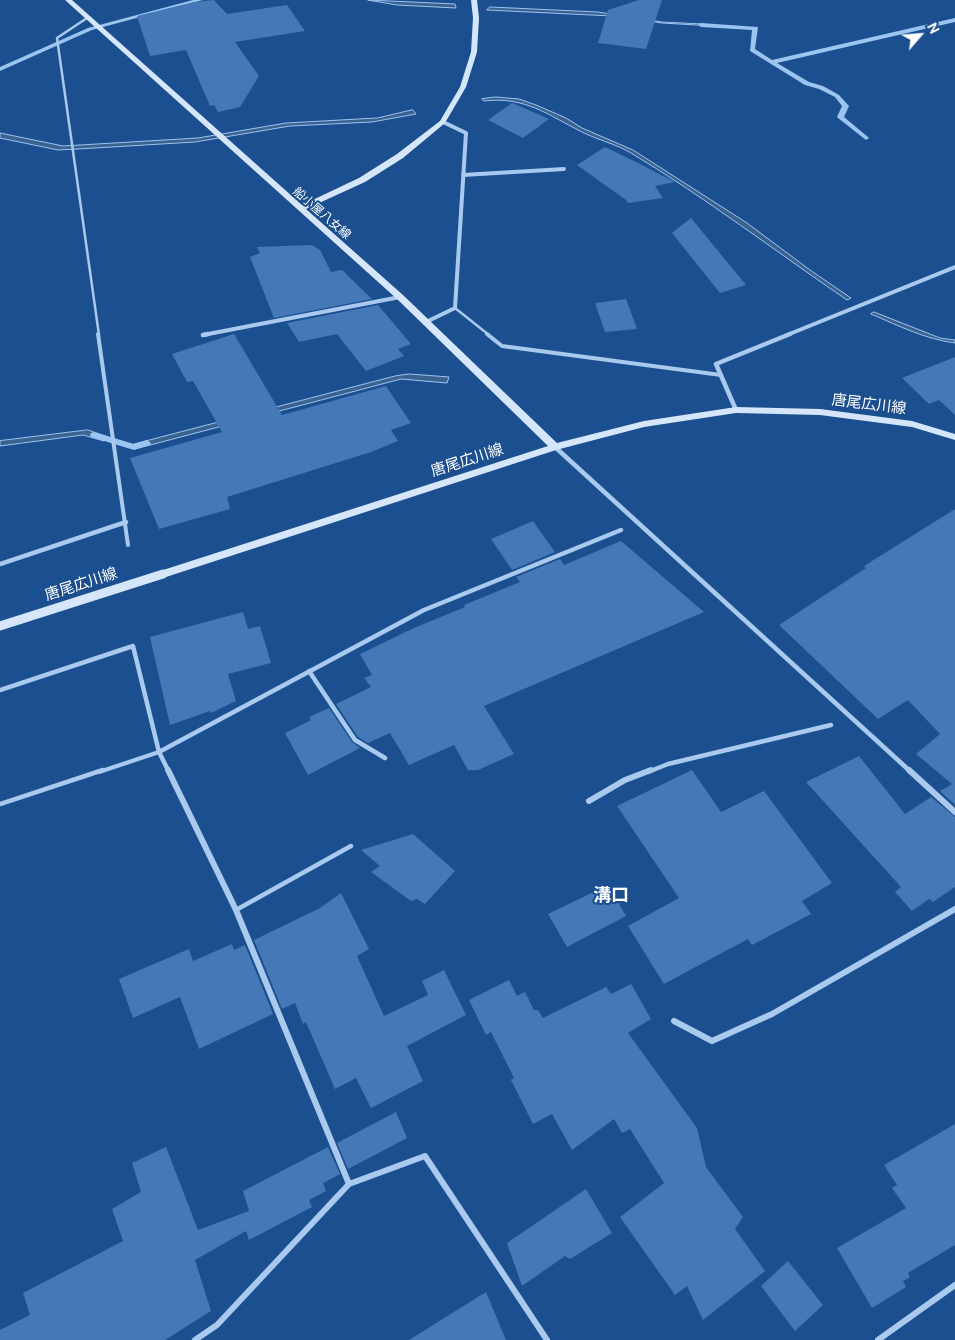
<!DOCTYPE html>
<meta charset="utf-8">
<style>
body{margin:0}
#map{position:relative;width:955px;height:1340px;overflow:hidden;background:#1b4f8f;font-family:Ubuntu,sans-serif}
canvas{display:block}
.north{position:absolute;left:895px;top:10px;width:50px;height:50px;-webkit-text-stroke:4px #1b4f8f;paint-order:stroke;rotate:63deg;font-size:14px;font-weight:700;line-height:20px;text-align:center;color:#fff}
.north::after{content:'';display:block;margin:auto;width:18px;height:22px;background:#fff;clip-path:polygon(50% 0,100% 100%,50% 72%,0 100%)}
</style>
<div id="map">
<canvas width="955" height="1340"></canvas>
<div class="north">N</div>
</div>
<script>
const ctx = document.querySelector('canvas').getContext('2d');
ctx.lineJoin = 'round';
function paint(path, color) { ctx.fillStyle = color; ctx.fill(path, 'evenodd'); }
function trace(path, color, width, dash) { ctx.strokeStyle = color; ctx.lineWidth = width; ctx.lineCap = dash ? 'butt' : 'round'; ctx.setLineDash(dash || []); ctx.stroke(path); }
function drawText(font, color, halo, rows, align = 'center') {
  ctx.font = font + ' Ubuntu,"Noto Sans JP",sans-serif'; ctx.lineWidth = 4; ctx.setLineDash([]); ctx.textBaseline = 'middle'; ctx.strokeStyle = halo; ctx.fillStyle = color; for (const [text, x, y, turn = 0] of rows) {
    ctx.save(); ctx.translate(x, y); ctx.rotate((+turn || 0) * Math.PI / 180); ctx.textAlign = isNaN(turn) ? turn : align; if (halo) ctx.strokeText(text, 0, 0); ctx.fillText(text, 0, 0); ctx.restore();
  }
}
const water = new Path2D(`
 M368,0L455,4L456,8L397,5Z
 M490,7L598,12L662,22L703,24L714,26L662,23L612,16L487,10Z
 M496,97L519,99L536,105L566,118L582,128L633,150L747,223L810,270L851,298L847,300C775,251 706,198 631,153C616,144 598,140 582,132C548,115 525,96 484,101L482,99Z
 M413,110L416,114L372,122L290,126L195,142L78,149L58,150L0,138V133L63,146L198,138L286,123L377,118Z
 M874,312L940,338L955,340V343C925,339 899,326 871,314Z
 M409,374L449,377L447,383L401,379L135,449L134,444L395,376Z
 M88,430L108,437L104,441L83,435L0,446V441Z`);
const stream = new Path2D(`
 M193,0H203L92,30L0,71V67L88,28Z
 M955,18V22L777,63L809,82L823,86L839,95L849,106L844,117L868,137L869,138L866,140L838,118L837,117L842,106L835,97L819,89L805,85L750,51L752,30L701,27L698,25L701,23L758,27L755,49L772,60Z
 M94,432L134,444L147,440L151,443L150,445L134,450L91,437L90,435L91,433Z`);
const building = new Path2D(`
 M214,0L227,14L287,5L305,31L235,42L259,76L240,107L218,112L214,105L210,106L186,50L150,56L137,16L194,2Z
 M639,0H662L646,49L598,43L608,10Z
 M512,103L549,119L523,138L488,120Z
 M605,147L636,162L675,182L655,186L663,198L628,203L626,200L577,165Z
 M691,218L746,285L720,293L672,233Z
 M312,245L320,250L331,272L342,270L372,299L274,318L250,257L260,253L257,247Z
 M626,299L637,329L605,332L595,303Z
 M378,305L411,344L398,349L404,356L366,371L337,334L299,342L287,323Z
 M234,334L282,415L386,386L411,423L391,430L398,441L371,452L227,497L230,509L159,529L130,458L222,432L193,381L187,382L172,354Z
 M955,357V415L939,400L929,404L902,378Z
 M955,509V805L940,791L952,784L916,754L940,734L908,700L878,719L779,625L866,568L864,566Z
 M533,521L555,552L512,570L491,539Z
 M621,541L704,612L484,706L514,754L478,770H468L454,745L409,765L390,733L368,743L358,737L336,704L371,687L364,678L372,675L360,654L414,628L465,607L464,605L520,582L516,577L560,559L564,565Z
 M243,612L248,629L260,626L271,663L228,674L236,701L211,713L210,711L170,725L150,637Z
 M329,708L352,742L360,748L308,775L285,733L311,720L309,717Z
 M859,756L905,814L931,797L955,817V887L933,902L929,899L912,911L895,892L901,887L806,782Z
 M692,770L721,812L764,791L832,883L802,901L811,914L752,945L748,939L664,984L628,926L679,898L617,806Z
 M413,834L455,871L425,904L417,899L411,901L371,872L380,866L361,850Z
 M608,885L626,916L567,947L548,914Z
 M341,893L369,949L357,956L384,1016L428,995L422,981L444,970L466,1015L407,1046L423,1081L371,1108L356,1078L335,1089L306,1022L303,1024L295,1003L282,1009L254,940L320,908Z
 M232,944L234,950L245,945L273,1014L199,1049L180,997L133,1018L119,979L189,949L193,961Z
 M509,980L517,996L525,992L534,1010H538L543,1018L606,987L611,994L631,984L651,1019L628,1033L697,1128L706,1167L743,1217L735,1229L765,1271L703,1320L687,1286L675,1295L620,1217L664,1183L630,1129L622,1133L614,1119L572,1150L552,1114L533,1124L511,1080L514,1078L491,1032L486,1035L469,1000Z
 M396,1112L407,1138L348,1169L337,1143Z
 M955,1124V1245L908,1273L910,1277L903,1281L906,1287L872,1308L837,1248L906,1208L892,1188L897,1185L884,1165Z
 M166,1147L198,1230L249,1211L243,1191L328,1147L340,1174L323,1183L326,1191L309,1200L312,1207L249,1240L246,1231L195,1260L211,1311L165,1340H0V1330L30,1315L23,1293L123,1241L112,1209L141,1192L132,1163Z
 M586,1189L612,1233L570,1259L565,1256L522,1286L507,1243Z
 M788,1261L823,1305L795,1331L761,1286Z
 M486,1292L506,1340H409Z`);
const laneFar2 = new Path2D(`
 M87,18L57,38L99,335
 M455,308L489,335`);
const laneFar1 = new Path2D(`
 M98,334L128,545
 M487,334L502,346L721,375
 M99,772L159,752`);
const lane = new Path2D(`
 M0,804L103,770
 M236,910L351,846`);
const streetFar2 = new Path2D(`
 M463,175L564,169
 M426,322L455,308L466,133L443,122
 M203,335L400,297
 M787,335L955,267`);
const streetFar1 = new Path2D(`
 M203,335L208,334
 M736,410L716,364L790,334
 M555,447L911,772
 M0,564L126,522
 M309,671L355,740L385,758
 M0,690L133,646L159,752L169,772
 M159,752L424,610L621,530
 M648,772L668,764L831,725`);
const street = new Path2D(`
 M168,770L236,910L349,1184L425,1156L547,1340
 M909,770L955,812
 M589,801L625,780L651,770
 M674,1021L712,1041L772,1014L955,909
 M195,1340L217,1325L349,1184
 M878,1340L955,1285`);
const secondary = new Path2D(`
 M65,0H72L302,205L359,178L397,154L440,121L460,87L471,52L473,18L471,0H477L479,18L477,52L466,87L445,123L403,158L365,182L306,209L403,295L557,443L644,421L736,407L820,409L912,421L955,434V440L912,427L820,415L736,413L644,427L556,450L163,578L160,577L158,574L160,571L548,446L397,299Z`);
const secondaryBridge = new Path2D(`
 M0,626L163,574`);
const farStreetnames = [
 ["船小屋八女線",322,213,41]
];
const streetNames = [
 ["唐尾広川線",869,404,7],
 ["唐尾広川線",467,460,-18],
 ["唐尾広川線",81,584,-18]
];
const quarterNames = [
 ["溝口",611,895]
];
paint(water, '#3c6290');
trace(water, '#9cc4f0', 1);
paint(stream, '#9cc4f0');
paint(building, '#4478b7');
trace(laneFar2, '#a9c9ee', 2.5);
trace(laneFar1, '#a9c9ee', 4);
trace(lane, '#a9c9ee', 4.5);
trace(streetFar2, '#a9c9ee', 4);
trace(streetFar1, '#a9c9ee', 4.5);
trace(street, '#a9c9ee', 6);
paint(secondary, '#d6e6fa');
trace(secondaryBridge, '#d6e6fa', 9);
drawText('12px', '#fff', '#1b4f8f', farStreetnames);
drawText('15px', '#fff', '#1b4f8f', streetNames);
drawText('bold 18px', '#fff', '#1b4f8f', quarterNames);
</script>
